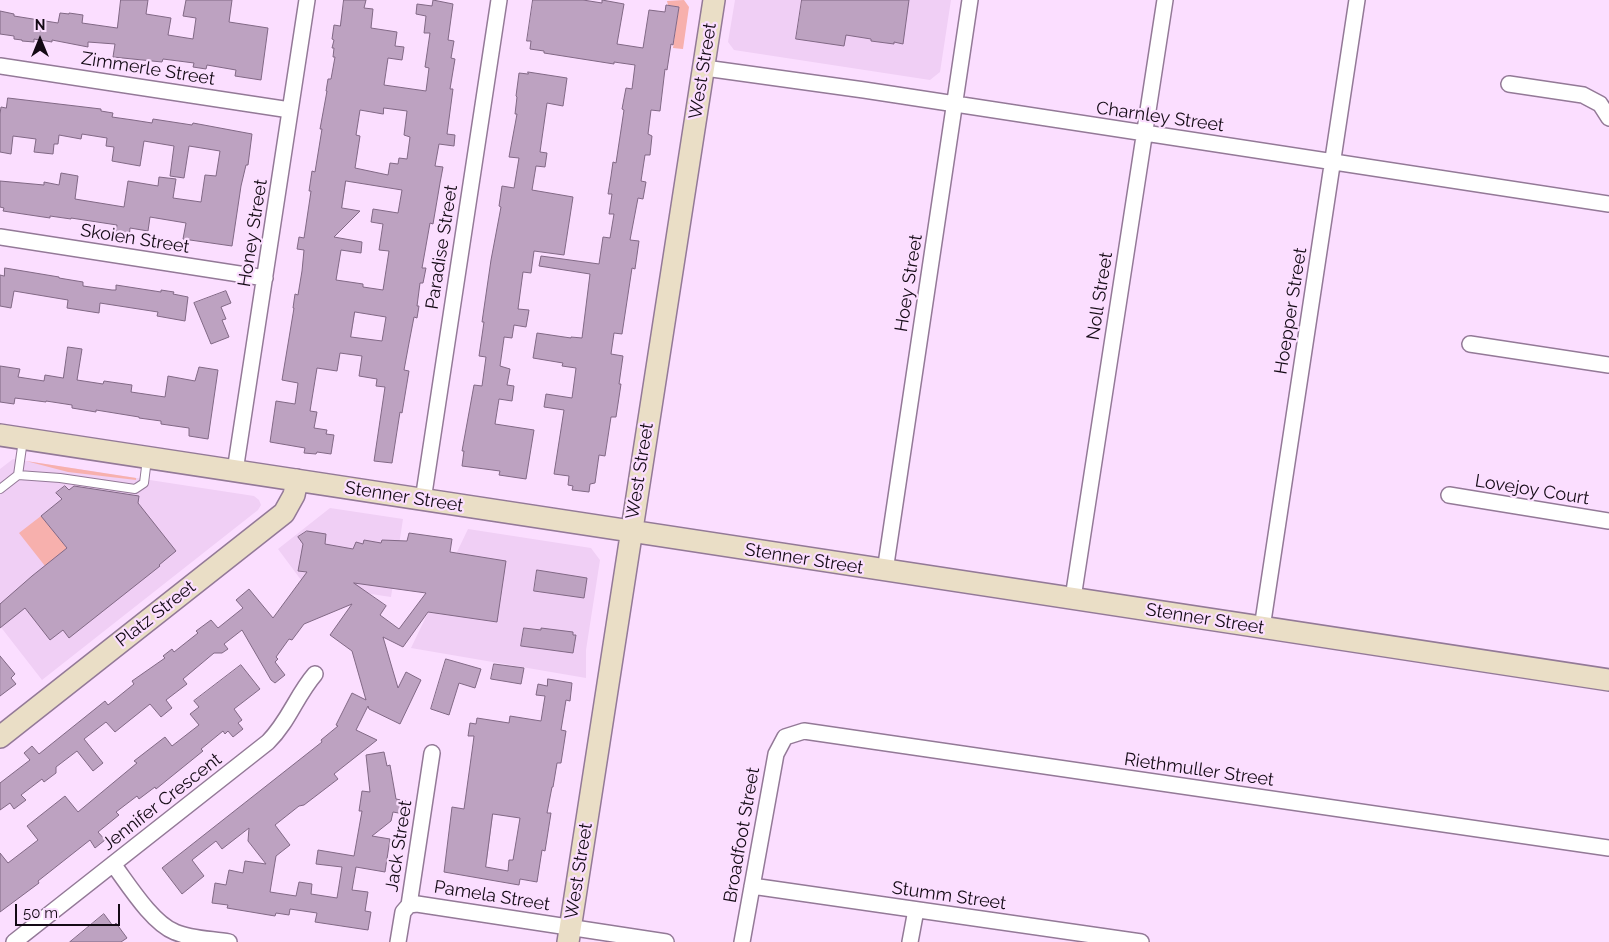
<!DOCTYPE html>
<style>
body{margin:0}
#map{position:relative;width:1609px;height:942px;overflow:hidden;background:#fbdeff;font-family:Raleway,sans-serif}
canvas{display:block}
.north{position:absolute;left:15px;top:15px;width:50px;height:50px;-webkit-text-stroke:4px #fbdeff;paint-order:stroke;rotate:0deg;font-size:14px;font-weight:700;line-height:20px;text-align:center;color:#140a15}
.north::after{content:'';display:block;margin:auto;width:18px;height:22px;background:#140a15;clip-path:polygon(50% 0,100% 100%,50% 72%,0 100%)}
.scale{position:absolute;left:15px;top:904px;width:105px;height:22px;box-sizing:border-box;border:2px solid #140a15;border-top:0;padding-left:6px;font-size:15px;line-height:18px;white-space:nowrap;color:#140a15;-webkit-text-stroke:4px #fbdeff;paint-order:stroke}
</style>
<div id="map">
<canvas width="1609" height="942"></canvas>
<div class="north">N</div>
<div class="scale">50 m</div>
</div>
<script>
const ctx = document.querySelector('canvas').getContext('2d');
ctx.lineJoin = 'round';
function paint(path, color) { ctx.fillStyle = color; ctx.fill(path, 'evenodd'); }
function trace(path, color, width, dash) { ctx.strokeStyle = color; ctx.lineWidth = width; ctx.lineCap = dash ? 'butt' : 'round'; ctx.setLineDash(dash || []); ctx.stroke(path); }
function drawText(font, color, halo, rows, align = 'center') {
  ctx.font = font + ' Raleway,sans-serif'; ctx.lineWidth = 4.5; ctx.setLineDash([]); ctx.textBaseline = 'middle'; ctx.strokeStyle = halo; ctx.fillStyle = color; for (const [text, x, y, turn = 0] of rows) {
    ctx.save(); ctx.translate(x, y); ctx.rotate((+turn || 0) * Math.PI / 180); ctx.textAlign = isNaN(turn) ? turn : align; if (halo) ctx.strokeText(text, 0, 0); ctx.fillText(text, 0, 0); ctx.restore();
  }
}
const built = new Path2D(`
 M735,0H951L940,72L930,80L734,50L728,42Z
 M13,459L254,496L259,500L261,505L258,510L42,680L0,626V469Z
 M330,508L403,519L391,597L304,584L278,549Z
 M468,529L591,548L600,560L586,650V678L411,648Z`);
const green = new Path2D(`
 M684,0L689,7L683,49L673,48L679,7L668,5L667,1Z
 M26,461L136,478V480L68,472Z
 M41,516L67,548L45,566L19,533Z`);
const building = new Path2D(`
 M121,0H148L146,14L171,18L168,35L193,39L196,18L183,16L186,0H232L229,22L268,28L261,80L235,76L236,70L207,65L206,69L193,67L194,63L163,59L162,62L113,57L115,44L88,42V47L52,40V42L34,39V42L22,41V40L14,39V36L0,34V11L14,14V16L58,23L60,13L69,14V13L83,15L82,23L117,28Z
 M344,0H366L364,8L373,9L371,28L397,32L395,46L404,47L402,60L388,58L384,85L426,91L429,68L425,67L430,33H424L426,16L416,14L417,4L432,6L433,0L453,4L448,40L454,41L451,58L455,59L450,89H453L447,134L455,135L454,146L439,144L435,166L443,167L440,183L433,224L430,223L422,268H426L423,283H420L417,306H419L417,318L414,317L409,343L404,370L409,371L402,413L400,412L392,463L374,461L385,387L376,386L377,379L359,376L362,356L340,353L337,371L317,368L310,411L317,412L314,428L327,430L326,434L334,435L331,454L317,452L316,454L304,453L305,448L270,442L276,401L295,404L298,383L282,380L294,308H293L295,294L298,295L302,271L304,250L297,249L299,237L304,238L310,198L311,191H309L312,171L315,172L322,129H320L327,91H326L328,79H331L335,57H333L334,48H332L334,40L332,39L334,25L340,26ZM384,108L407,111L404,135L410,137L407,159L399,158L398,164L390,163L388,175L355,168L360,136L356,135L360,110L383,114ZM346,181L402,190L398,213L373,209L371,222L383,224L379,250L389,251L383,290L363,287V284L336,280L341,250L361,253L362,242L334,237L360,211L342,208ZM355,312L386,317L382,341L351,337Z
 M533,0H583L602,3V0L624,4L617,44L643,48L649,10L665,12L666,5L679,7L673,45L671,44L667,70L665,69L660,111L651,110L648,134L652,136L650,155H645L641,181L646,182L643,199L638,198L630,240L639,241L635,269L632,268L622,334L614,333L611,354L623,356L619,384H621L616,417H611L605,456L599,455L595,483L590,484L589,492L572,490L573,486L568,485L569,476L554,474L564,410L544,407L546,394L572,398L576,368L562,366L563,363L533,358L537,333L571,338V337L582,338L590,274L539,266L541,256L599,264L603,237L610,238L614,214H609L612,194H608L611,176L613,162L616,163L624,110L622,109L626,88L632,89L635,65L614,62V64L544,53V51L530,49L531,41H527Z
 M802,0H909L903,44L894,42V44L871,41V39L846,35L844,46L796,39Z
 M528,72L567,78L563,106L547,103L540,152L547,153L545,167L536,166L532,190L573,197L564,255L534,251L531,273L523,272L518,309L529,310L526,327L514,325L512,338L504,337V338L500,366L510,369L507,385L514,386L512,401L499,399L495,424L534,430L526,479L499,475L500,471L462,466L464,451H462L474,385L482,386L486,357L479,356L484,322H482L491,260L501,207L499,206L502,186L514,188L519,158L509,157L517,114H515L517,97L516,96L519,73L528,74Z
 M8,98L101,109V111L113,113L112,117L133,120L152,123L153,119L192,125L193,123L252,134L248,165H246L241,186L232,246L183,239L186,223L150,217L148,231L130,228L129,240L115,238L117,225L71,218V219L50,216V218L3,211L4,208L0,207V181L44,185V182L59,185L61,173L78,176L75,199L124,207L128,181L158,186L159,177L176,179L173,198L201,202L205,175L216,176L220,151L189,146L184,178L170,176L174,146L144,141L140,166L112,161L114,147L106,146L107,138L82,134L81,139L59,135L58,144H54L53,154L34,152L36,139L13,136L11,154L0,152V114L1,107L6,108Z
 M5,268L59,277V278L83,282V286L112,290H116V285L161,292V290L174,292L173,294L188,297L185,321L157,316L158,312L100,303L99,313L67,308L68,300L14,291L11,308L0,306V275L4,276Z
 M226,291L231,303L221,307L226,319L222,320L229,337L211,344L194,303Z
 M68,347L82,349L77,380L103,384L104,381L132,385L131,392L165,397L168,376L195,381L199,367L218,370L208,439L189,436V428L161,424V421L139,418V417L96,410V412L72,408V405L46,401V402L15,398L14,404L0,402V366L20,369L18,377L44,381L45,375L63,378Z
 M65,486L69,490L74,486L139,496L138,503L176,551L159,565L160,566L69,638L63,630L50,640L25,608L0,628V604L32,576L67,548L41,516L62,499L56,493Z
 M307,531L326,534L325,544L353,549L356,542L363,544L364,540L381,543L382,540L407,541L409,533L452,539L450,552L506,561L497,622L428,612L403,647L383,637L398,688L406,672L421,680L400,724L369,709L368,706L356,730L377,740L334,774L338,779L304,805L299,806L275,825L290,845L276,856L270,892L296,896L299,882L312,884L311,894L337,898L342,867L316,864L318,850L354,856L362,811H359L362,791L370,792L366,755L384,752L387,766L390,765L396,799L406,801L404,814L393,812L391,821L372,836L390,839L385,872L356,867L352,890L368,892L365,911L371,912L368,930L315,922L317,913L290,909L289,915L276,913L275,916L227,908L228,905L212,903L215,883L226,885L229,870L243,873L245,861L266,864L248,841L249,828L222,849L216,841L192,860L204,876L182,894L162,868L322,742L321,740L338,726L336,725L352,693L366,700L352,651L330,635L352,604L304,624L292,640L289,639L276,657L278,659L275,662L285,675L275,683L271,680L242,630L224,644L228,649L222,653H214L183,679L187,684L166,700L172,708L161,717L150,704L115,732L106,722L84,739L103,763L93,771L77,751L56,767V773L44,782L42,779L21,795L26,800L14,809L10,803L0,810V783L30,760L24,753L32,746L39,754L105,701L108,705L134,684L132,681L165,658L163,656L172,649L174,652L198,633L196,631L211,620L218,628L243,608L236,600L249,589L273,618L307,572L298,571L303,544L298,537ZM354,583L426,593L399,629L380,615L386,606Z
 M537,570L587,578L584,598L534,591Z
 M524,628L541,630V628L573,632V635H576L573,653L521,646Z
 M0,656L15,674L11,678L16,684L0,696Z
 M446,659L481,669L475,688L459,683L449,715L431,709Z
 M494,664L524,668L521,684L491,679Z
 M241,665L260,689L234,709L242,720L238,723L243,729L233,737L228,731L225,734L223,731L201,749L203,751L156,789L155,787L139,799L137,796L116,812L119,815L98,832L105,840L95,848L90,840L38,881L39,883L0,912V853L8,863L38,840L27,826L65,796L78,812L137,763L134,761L165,737L172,746L199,725L190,714L199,707L194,701Z
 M548,679L572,683L570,701L566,700L561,730L566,731L561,763H557L553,787H552L547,813H551L545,851L542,850L537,882L520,879L519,885L444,872L452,807L464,809L473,744L474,736H468L470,723L476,724L477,718L509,723L510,716L541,721L545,696L536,695L538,684L547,686ZM493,814L520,818L513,860H509L508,871L486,867Z
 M104,914L113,926L116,923L127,938L121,942H70Z`);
const lane = new Path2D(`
 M18,475L60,478L135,489L144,483L147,459
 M0,489L18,475L23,440`);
const street = new Path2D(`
 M0,66L290,110
 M705,68L864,90L1609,204
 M1509,84L1583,95L1600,104L1609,118
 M0,237L265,278
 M1470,344L1609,365
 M235,471L307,0
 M1449,495L1609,521
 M423,500L499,0
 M885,571L970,0
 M1073,598L1165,0
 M1262,628L1357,0
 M113,864C128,884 152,923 175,932C191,939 212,939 229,942
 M752,886L1141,942
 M409,905L417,904L666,942
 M14,942L268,742C289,721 296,696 315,674
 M398,942L403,912L409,905L432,753
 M742,942L776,754L785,737L804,731L1609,848
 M910,942L916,910`);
const secondary = new Path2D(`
 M0,435L1609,680
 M0,737L284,513L294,495L297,480
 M568,942L714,0`);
const streetNames = [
 ["Zimmerle Street",148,69,9],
 ["West Street",703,71,-81],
 ["Charnley Street",1160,117,8],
 ["Honey Street",253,233,-81],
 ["Skoien Street",135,239,9],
 ["Paradise Street",442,247,-81],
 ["Hoey Street",909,283,-81],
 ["Noll Street",1100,296,-81],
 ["Hoepper Street",1291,311,-81],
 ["West Street",640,471,-81],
 ["Lovejoy Court",1532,490,9],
 ["Stenner Street",404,497,9],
 ["Stenner Street",804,559,9],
 ["Platz Street",156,614,-38],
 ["Stenner Street",1205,619,9],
 ["Riethmuller Street",1199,770,8],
 ["Jennifer Crescent",162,802,-38],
 ["Broadfoot Street",742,835,-80],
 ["Jack Street",399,846,-81],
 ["West Street",579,871,-81],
 ["Pamela Street",492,896,9],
 ["Stumm Street",949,896,8]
];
paint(built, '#f0cff5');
paint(green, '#f7b0ad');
paint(building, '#bda2c1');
trace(building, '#816885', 1);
trace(lane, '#937997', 10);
trace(street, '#937997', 18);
trace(secondary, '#937997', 24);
trace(lane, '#fff', 8);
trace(street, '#fff', 15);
trace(secondary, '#eadec6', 21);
drawText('18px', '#140a15', '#fbdeff', streetNames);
</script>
